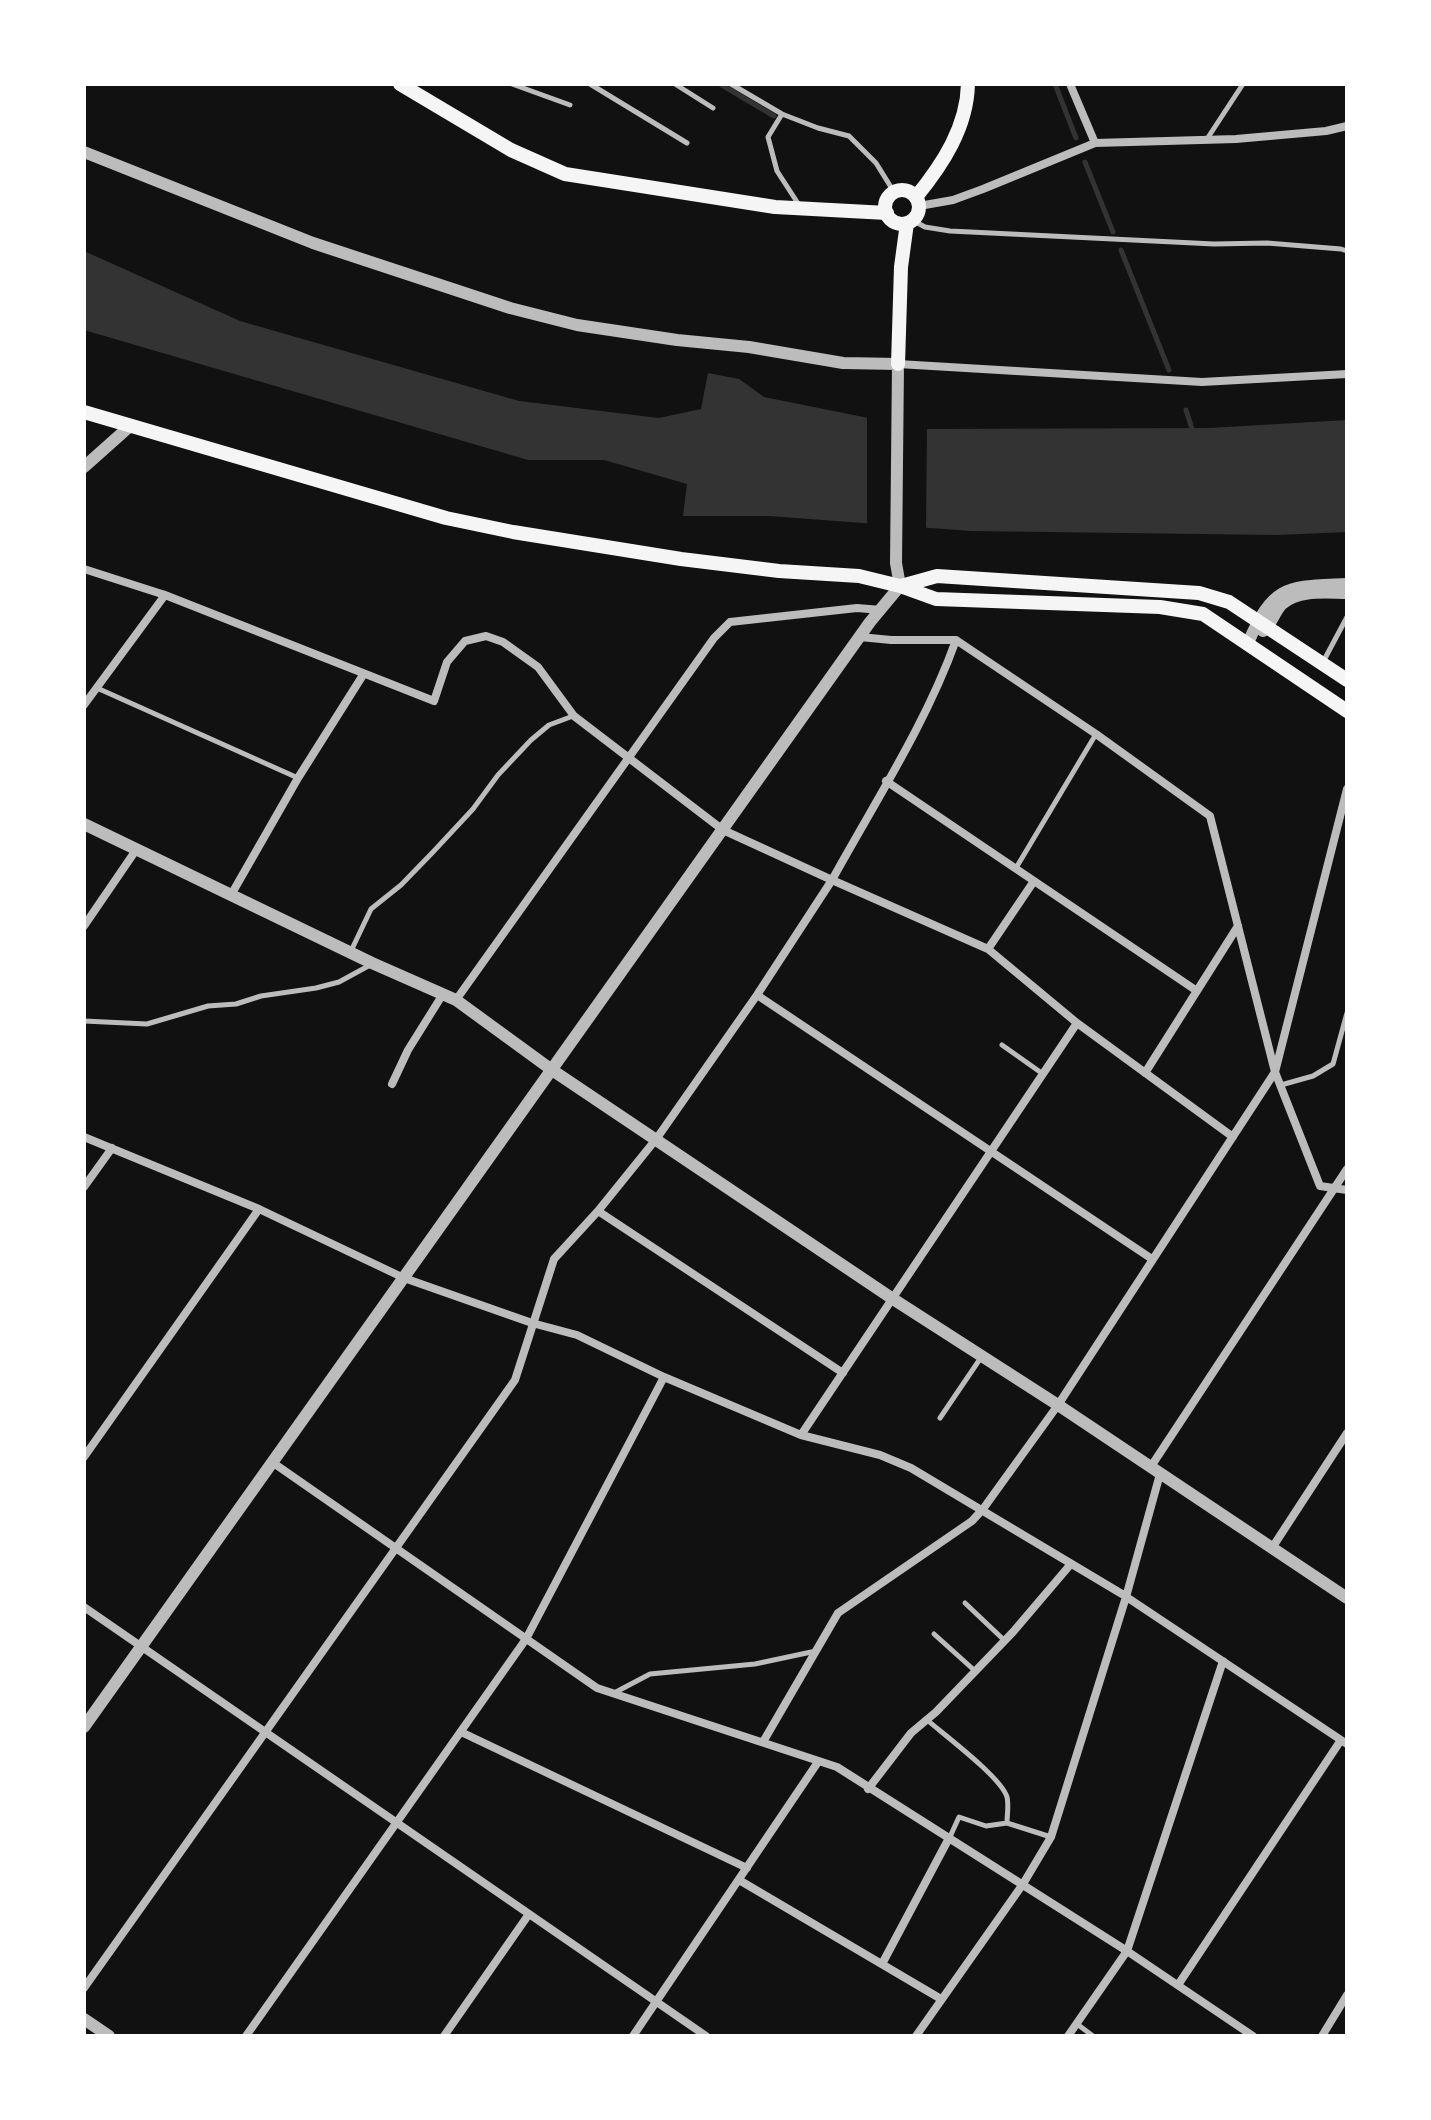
<!DOCTYPE html>
<style>
body{margin:0}
#map{position:relative;width:1431px;height:2120px;overflow:hidden;background:#111;font-family:Quicksand,sans-serif}
canvas{display:block}
.frame{position:absolute;inset:0;border:86px solid #fff;pointer-events:none}
</style>
<div id="map">
<canvas width="1431" height="2120"></canvas>
<div class="frame"></div>
</div>
<script>
const ctx = document.querySelector('canvas').getContext('2d');
ctx.lineJoin = 'round';
function paint(path, color) { ctx.fillStyle = color; ctx.fill(path, 'evenodd'); }
function trace(path, color, width, dash) { ctx.strokeStyle = color; ctx.lineWidth = width; ctx.lineCap = dash ? 'butt' : 'round'; ctx.setLineDash(dash || []); ctx.stroke(path); }
const water = new Path2D(`
 M84,251L240,321L519,401L659,418L701,409L708,373L739,379L764,397L923,429L1209,428L1347,420V532L1277,535L971,531L769,516H683L687,484L604,460H528L84,330Z`);
const pier = new Path2D(`
 M867,415L927,425L926,531L867,527Z`);
const stream = new Path2D(`
 M720,84L774,116
 M1055,84L1076,138
 M1085,162L1113,232
 M1121,250L1169,370
 M1186,410L1193,432`);
const service = new Path2D(`
 M512,84L570,105
 M590,84L687,143
 M675,84L713,108
 M731,84L782,114L818,128L849,136L876,163L894,192
 M782,114L768,137L777,171L799,205
 M1207,139L1243,84
 M912,220L925,227L950,231L1214,244L1267,243L1341,249L1347,251
 M1323,662L1347,617
 M97,688L298,778
 M1016,868L1096,734
 M351,951L371,909L401,885L433,852L473,809L498,775L531,740L549,725L573,716
 M84,1021L147,1024L208,1006L236,1004L261,996L316,988L339,982L372,964
 M1002,1045L1043,1074
 M1281,1085L1313,1076L1333,1064L1347,1013
 M940,1418L982,1356
 M965,1603L1004,1640
 M934,1634L974,1670
 M614,1693L650,1674L755,1664L816,1651
 M926,1719C943,1734 1001,1777 1007,1797C1009,1804 1007,1815 1007,1823
 M949,1839L959,1817L986,1826L1007,1823L1051,1837
 M1077,2024L1093,2036`);
const minor = new Path2D(`
 M1070,84L1095,143
 M919,206L953,200L983,189L1095,143L1236,139L1326,131L1347,126
 M898,364L1202,382L1347,374
 M84,569L165,595L434,701L447,662L465,641L486,636L503,642L538,667L574,716L723,830L832,880C875,802 926,724 956,640
 M860,637L891,640H956L1096,734L1210,816L1275,1072L1320,1186L1347,1190
 M84,705L165,595
 M886,781L1197,991
 M231,895L298,778L363,675
 M84,926L136,850
 M988,949L1034,881
 M757,995L1152,1259
 M456,1000L714,638L730,622L857,608L881,610
 M1145,1073L1238,926
 M392,1084L408,1050L443,994
 M84,1137L259,1209L404,1278L532,1323L577,1335L664,1377L801,1435L880,1455L911,1468L1122,1594L1347,1744
 M84,1187L112,1148
 M598,1211L843,1373
 M801,1435L1077,1023
 M84,1457L259,1209
 M272,1462L597,1688L837,1767L1127,1951L1253,2036
 M1150,1468L1347,1169
 M1272,1548L1347,1433
 M84,1607L706,2036
 M461,1732L747,1868
 M763,1742L838,1613L972,1521L983,1509L1058,1405L1275,1072L1347,789
 M868,1789L911,1733L936,1712L1013,1632L1070,1565
 M739,1880L941,1999
 M882,1964L948,1840
 M1178,1985L1341,1740
 M84,1988L515,1380L554,1259L598,1211L657,1138L757,995L832,880L988,949L1077,1023L1233,1137
 M246,2036L526,1639L664,1377
 M444,2036L529,1914
 M633,2036L818,1762
 M916,2036L1023,1884L1051,1837L1126,1597L1160,1474
 M1068,2036L1127,1951L1223,1661
 M1322,2036L1347,1995`);
const tertiary = new Path2D(`
 M84,152L313,243L510,308L577,325L677,340L749,347L843,363L898,364L896,563L900,586L870,622L84,1727
 M84,467L130,426
 M1263,631C1272,624 1274,612 1282,604C1299,589 1327,593 1347,593
 M1248,643C1274,583 1288,587 1347,584
 M84,824L372,963L456,1000L552,1070L893,1299L1058,1405L1347,1598
 M84,2019L109,2036`);
const secondary = new Path2D(`
 M916,197C943,164 967,127 968,84`);
const primary = new Path2D(`
 M400,84L511,150L565,174L775,207L887,213
 M885 207a17 17 0 1 1 34 0a17 17 0 1 1-34 0Z
 M898,364L901,267L907,223
 M84,412L446,518L513,532L681,559L779,571L859,576L900,586L936,599L1160,607L1203,614L1347,711
 M901,586L937,576L1199,593L1229,602L1347,680`);
paint(water, '#333');
paint(pier, '#111');
trace(stream, '#333', 5);
trace(service, '#bcbcbc', 5);
trace(minor, '#bcbcbc', 8);
trace(tertiary, '#bcbcbc', 12);
trace(secondary, '#f5f5f5', 14);
trace(primary, '#f5f5f5', 14);
</script>
